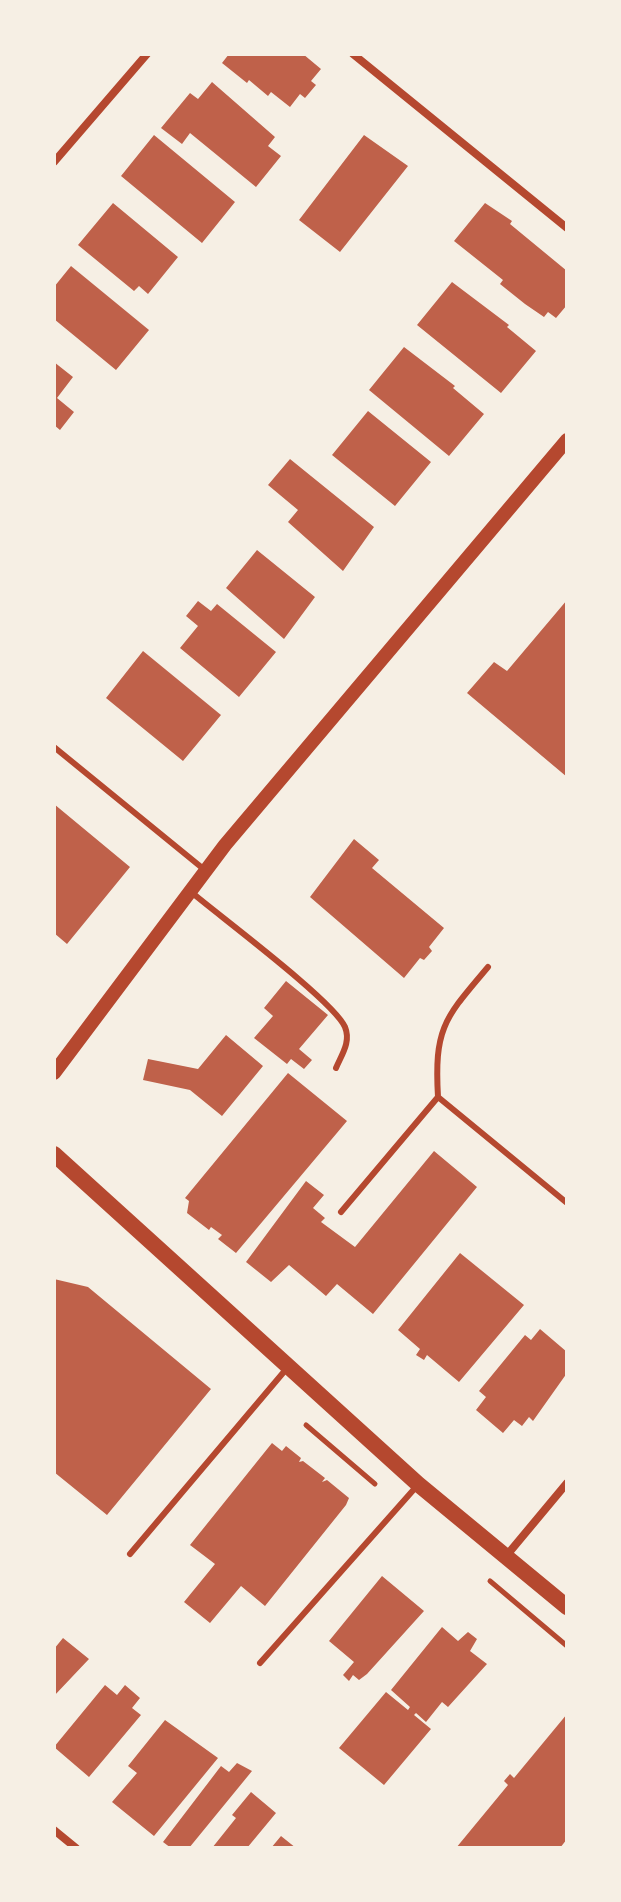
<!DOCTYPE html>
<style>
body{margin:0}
#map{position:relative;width:621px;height:1902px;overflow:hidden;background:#f6efe4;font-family:"Source Serif 4",serif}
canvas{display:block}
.frame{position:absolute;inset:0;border:56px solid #f6efe4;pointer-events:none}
</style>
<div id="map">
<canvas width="621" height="1902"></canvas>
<div class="frame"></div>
</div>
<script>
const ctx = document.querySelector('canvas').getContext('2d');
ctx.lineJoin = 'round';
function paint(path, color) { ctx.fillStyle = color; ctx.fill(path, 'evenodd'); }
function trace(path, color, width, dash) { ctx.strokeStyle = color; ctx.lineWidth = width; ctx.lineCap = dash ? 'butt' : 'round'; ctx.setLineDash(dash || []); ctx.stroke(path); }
const building = new Path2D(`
 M229,54H303L321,69L311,81L316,85L305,98L300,94L290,107L271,92L268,96L249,80L247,83L222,63Z
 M212,82L275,137L268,146L281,156L256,187L190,133L182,144L161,128L190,93L198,99Z
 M154,135L235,202L202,243L121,176Z
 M364,135L408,166L340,252L299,220Z
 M113,203L178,257L148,294L139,286L134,291L78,245Z
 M485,203L512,221L510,224L567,271V305L556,318L548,312L544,317L525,304L500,284L503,280L454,241Z
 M71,266L149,330L116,370L54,319V287Z
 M452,282L509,325L507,327L536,351L501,393L417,325Z
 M404,347L455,386L453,388L484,414L449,456L369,390Z
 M54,362L73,377L57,398L74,412L60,430L54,425Z
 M368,411L431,462L395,506L332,455Z
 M290,459L374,527L343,571L288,522L298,510L268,485Z
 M257,550L315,597L284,639L226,588Z
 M567,600V777L467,693L494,662L507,671Z
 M198,601L211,611L217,604L276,652L239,697L180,648L198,626L186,616Z
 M143,651L221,715L183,761L106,698Z
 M54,804L130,867L67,944L54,933Z
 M354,839L379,860L372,868L444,928L429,947L432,951L424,960L420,958L404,978L310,897Z
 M286,981L328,1015L299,1049L312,1060L304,1069L291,1059L287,1064L254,1038L273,1016L264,1008Z
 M226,1035L263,1066L222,1116L190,1090L143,1080L148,1059L198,1069Z
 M288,1073L347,1121L236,1253L218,1239L222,1235L211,1227L209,1230L187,1213L189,1201L185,1198Z
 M434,1151L477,1187L373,1314L337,1284L326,1296L289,1265L271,1282L246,1262L306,1181L324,1195L313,1208L325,1218L321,1222L355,1247Z
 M460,1253L524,1305L459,1382L427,1355L424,1360L416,1355L420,1349L398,1330Z
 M54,1279L88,1287L211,1389L107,1515L54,1472Z
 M540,1329L567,1352V1373L533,1421L529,1417L522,1426L514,1420L503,1433L476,1410L486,1397L479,1391L525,1335L531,1340Z
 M272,1443L282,1451L286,1446L301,1458L299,1462L303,1461L325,1478L322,1482L327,1480L349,1498L346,1505L265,1606L241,1586L210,1623L184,1602L215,1564L190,1545Z
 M382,1576L424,1611L367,1674L359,1680L353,1675L349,1681L343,1675L354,1662L329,1641Z
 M442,1627L458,1641L468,1632L477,1639L470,1651L487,1664L448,1707L442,1702L426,1722L416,1713L414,1715L431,1729L384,1785L339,1748L386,1692L408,1710L410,1707L391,1690Z
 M63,1638L89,1659L54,1696V1649Z
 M105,1685L117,1695L125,1685L140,1698L132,1708L141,1715L89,1777L54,1747Z
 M567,1714V1839L560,1848H456L508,1785L504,1781L510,1774L514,1778Z
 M165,1720L218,1758L154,1836L112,1802L137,1773L128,1766Z
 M237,1763L252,1771L189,1848H171L163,1842L221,1766L229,1772Z
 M251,1792L276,1813L247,1848H212L236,1818L232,1815Z
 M281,1836L296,1848H271Z`);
const path = new Path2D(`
 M306,1425L375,1484
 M490,1581L567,1646`);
const service = new Path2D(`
 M54,747L206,871
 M190,891C218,915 334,1001 345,1027C351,1042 342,1054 336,1068
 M438,1097C434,1027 445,1018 488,967
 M341,1212L438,1097L567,1203
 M130,1554L288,1367
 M260,1663L416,1487`);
const minor = new Path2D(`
 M353,54L567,228
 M54,162L147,54
 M507,1555L567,1483
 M54,1830L76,1848`);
const tertiary = new Path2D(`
 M54,1073L225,845L567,440`);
const secondary = new Path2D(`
 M54,1154L418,1484L567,1607`);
paint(building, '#bf614a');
trace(path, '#b5482f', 5);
trace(service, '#b5482f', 6);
trace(minor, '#b5482f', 8);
trace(tertiary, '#b5482f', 14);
trace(secondary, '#b5482f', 16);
</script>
